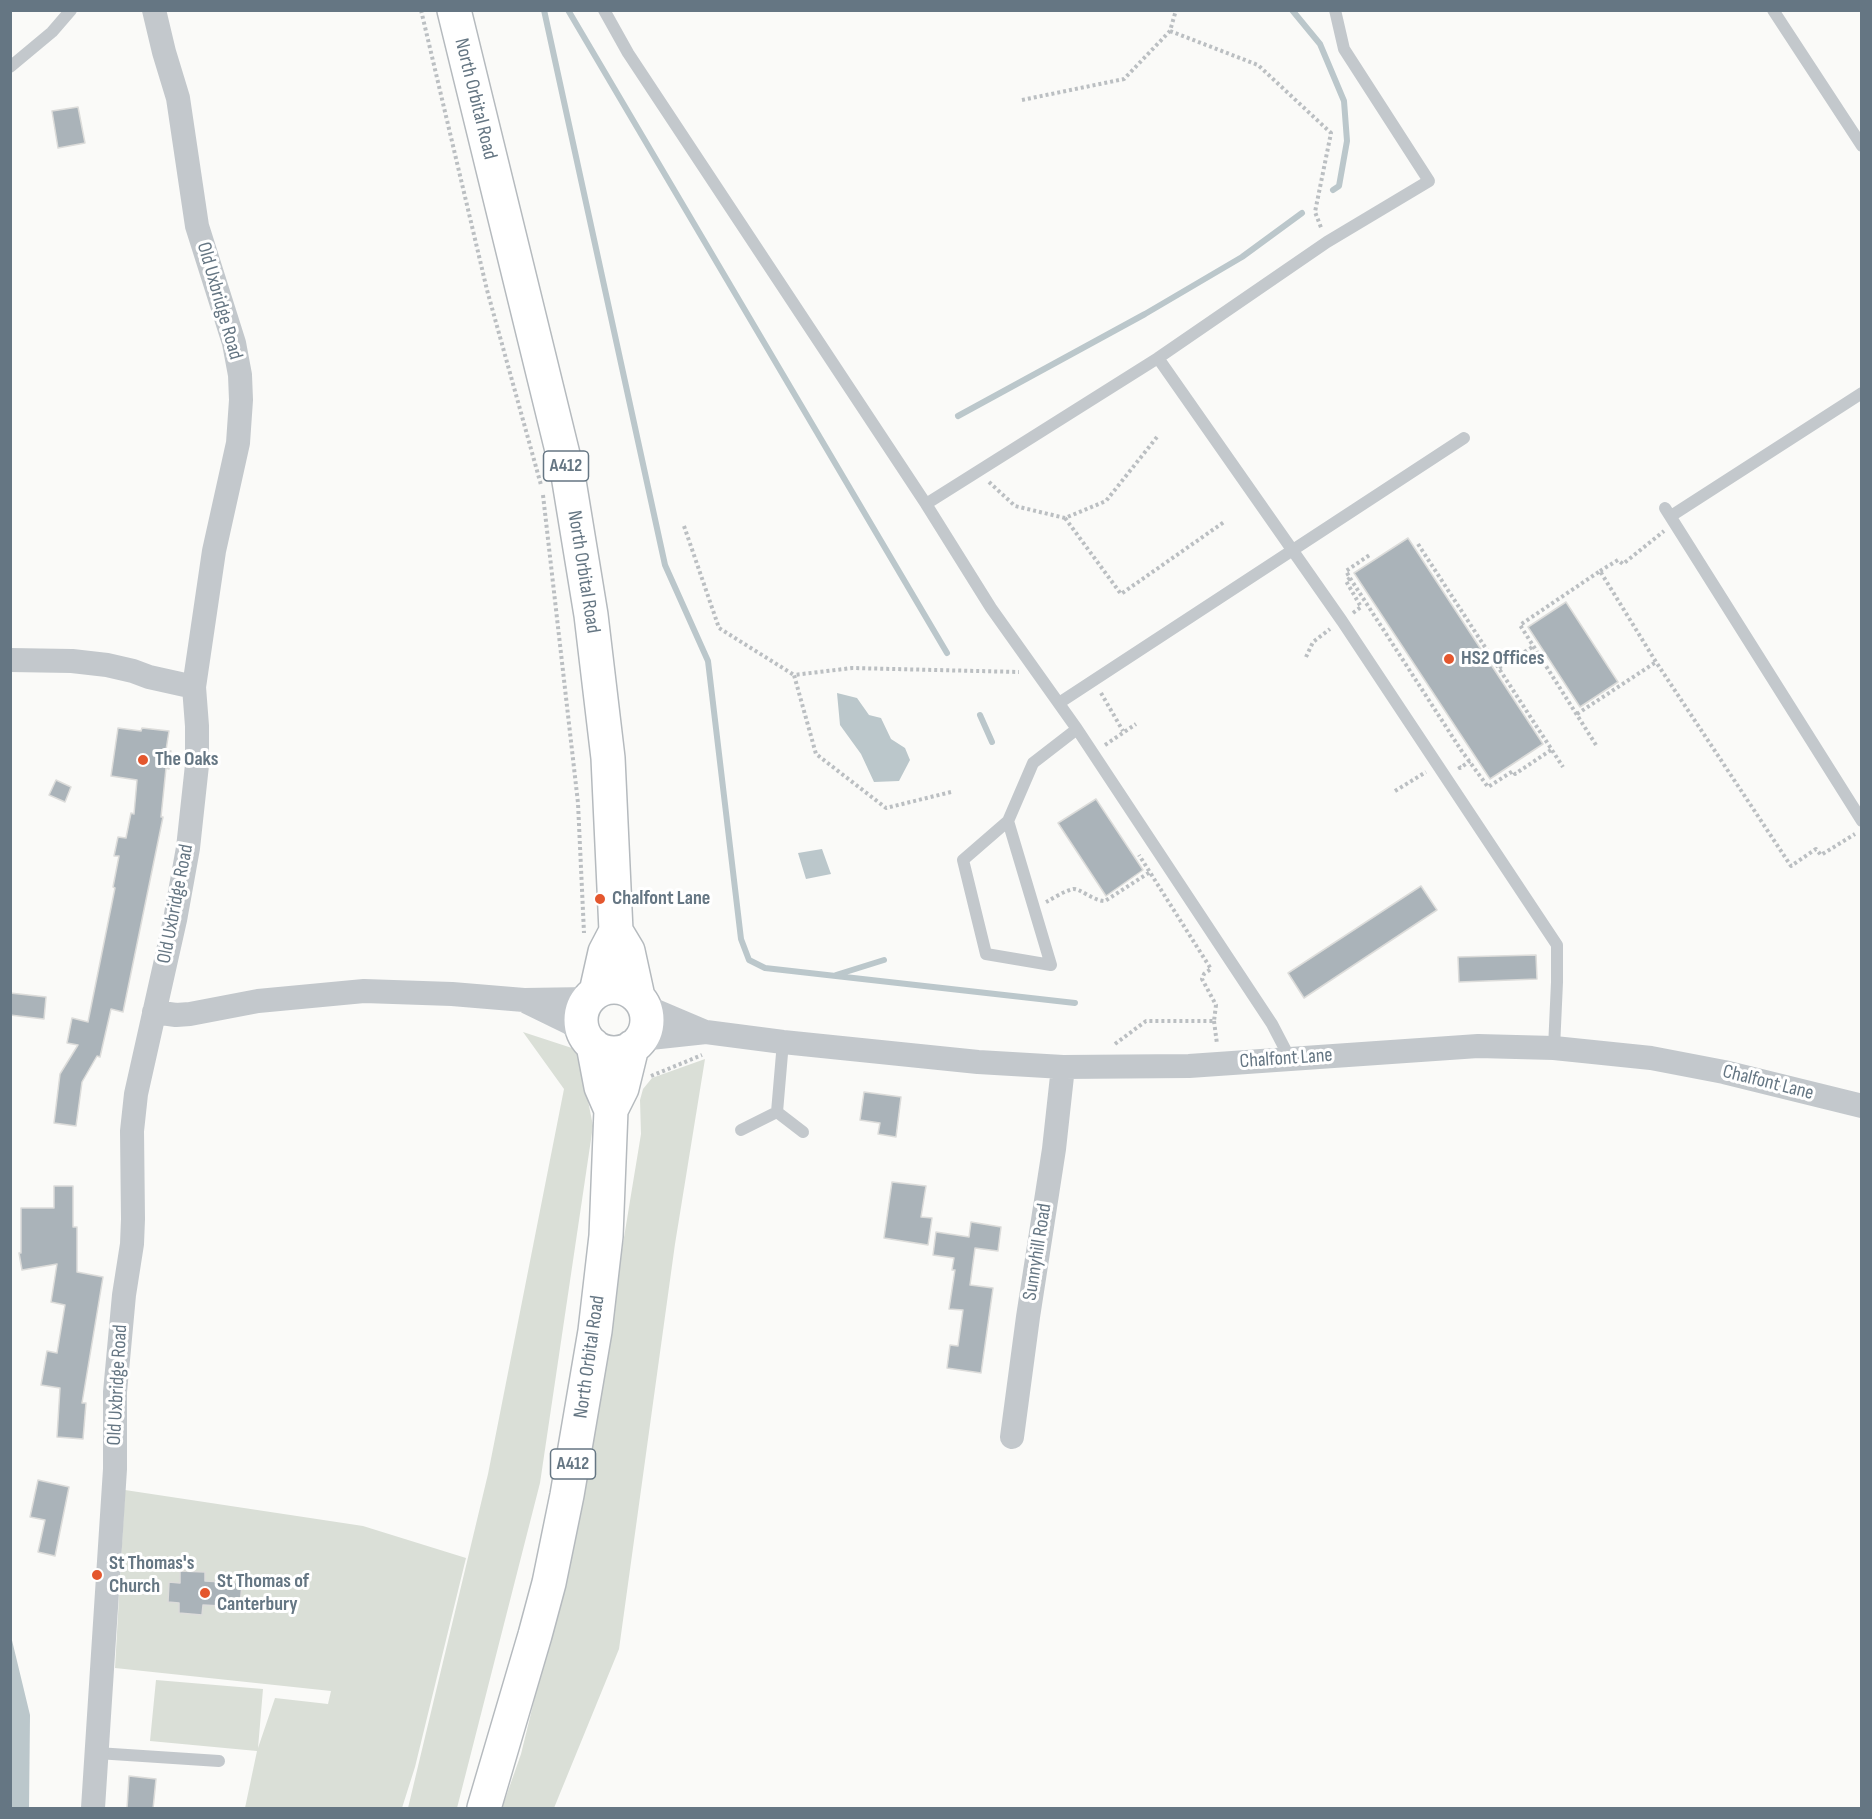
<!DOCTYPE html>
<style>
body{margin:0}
#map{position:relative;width:1872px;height:1819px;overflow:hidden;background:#fafaf8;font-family:"Sofia Sans Condensed",sans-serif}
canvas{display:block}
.frame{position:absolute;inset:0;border:12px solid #657683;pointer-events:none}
</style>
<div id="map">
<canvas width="1872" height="1819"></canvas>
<div class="frame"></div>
</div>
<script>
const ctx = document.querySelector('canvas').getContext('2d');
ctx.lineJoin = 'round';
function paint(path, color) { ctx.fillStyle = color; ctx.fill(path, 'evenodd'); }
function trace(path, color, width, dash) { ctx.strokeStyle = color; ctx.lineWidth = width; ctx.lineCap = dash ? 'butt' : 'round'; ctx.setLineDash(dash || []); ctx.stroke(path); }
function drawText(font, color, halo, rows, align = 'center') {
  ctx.font = font + ' "Sofia Sans Condensed",sans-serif'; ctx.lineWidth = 6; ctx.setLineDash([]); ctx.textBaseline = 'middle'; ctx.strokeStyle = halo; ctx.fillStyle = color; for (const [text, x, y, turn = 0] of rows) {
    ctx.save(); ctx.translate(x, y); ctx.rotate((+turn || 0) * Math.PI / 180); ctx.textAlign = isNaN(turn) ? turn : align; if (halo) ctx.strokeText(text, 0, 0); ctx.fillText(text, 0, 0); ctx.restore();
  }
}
const green = new Path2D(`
 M523,1032L578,1050L593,1126L540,1483L457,1808H408L488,1474L564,1089Z
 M705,1059L675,1244L619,1649L554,1808H502L521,1754L560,1595L617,1280L641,1134L640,1100L643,1089L652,1078Z
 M125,1490L363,1526L466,1558L415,1767L402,1808H245L257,1751L150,1741L156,1680L263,1689L258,1748L275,1698L328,1704L331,1691L115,1668Z`);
const water = new Path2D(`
 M837,693L857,698L869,715L881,718L891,739L905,748L910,760L899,781L874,782L861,754L840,725Z
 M822,849L831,874L806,879L798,853Z
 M10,1632L30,1715L29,1808H11Z`);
const stream = new Path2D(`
 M544,10L665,565L708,661L741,939L749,960L765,968L1075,1003
 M568,10L947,653
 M1292,10L1320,44L1344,101L1347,141L1339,186L1333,190
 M958,416L1145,314L1242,257L1302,213
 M980,715L992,742
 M836,975L884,960`);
const building = new Path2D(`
 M78,107L85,143L58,148L52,111Z
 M1408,538L1543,744L1490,779L1354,573Z
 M1566,602L1618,682L1580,707L1528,627Z
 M118,728L141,731L142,728L169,731L166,750L171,751L169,769L166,768L161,817H163L123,1012L111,1009L100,1057L97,1056L82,1082L76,1126L54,1123L60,1074L78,1045L67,1043L72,1018L88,1022L115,888L113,887L119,856H114L118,837L126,838L131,813L134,814L137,780L111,776Z
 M56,780L71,787L65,802L49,795Z
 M1096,799L1143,870L1106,896L1058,823Z
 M1421,886L1437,910L1304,998L1288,973Z
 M1536,955L1537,979L1459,982L1458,957Z
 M10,993L46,997L44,1019L10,1015Z
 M864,1092L901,1097L896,1137L878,1134L880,1123L860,1120Z
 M892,1182L926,1186L921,1217L932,1218L928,1245L884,1238Z
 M54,1186H73V1227H77V1272L103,1277L82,1403H86L83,1439L57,1437L60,1388L41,1385L47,1351L57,1353L65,1305L51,1302L57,1264L22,1270L19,1253H21V1208H54Z
 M971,1222L1001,1227L998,1251L975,1248L970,1285L993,1288L981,1373L947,1368L950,1345L958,1346L963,1310L949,1309L955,1270H952L954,1258L933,1255L936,1232L969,1237Z
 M38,1480L69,1487L55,1556L38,1552L45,1520L30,1517Z
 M180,1571L205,1572V1581L242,1583L240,1607L203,1605L202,1615L179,1613V1603L168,1602L169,1582L180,1583Z
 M129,1776L156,1779L153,1809H127Z`);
const path = new Path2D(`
 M421,10L487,290L541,485
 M1170,31L1258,65L1331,133L1315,212L1322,230
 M1022,100L1124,79L1170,31L1176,10
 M989,482L1015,506L1065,518L1106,501L1157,437
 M543,495L578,803L584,933
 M1065,518L1121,594L1224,522
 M684,526L719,628L794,675
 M1418,544L1563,767
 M1600,571L1618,560L1623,564L1664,531
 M1350,578L1461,750L1488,787L1513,771L1515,774L1551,750
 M1353,613L1361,607L1346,581L1350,578L1346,571L1371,554
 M1306,657L1313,642L1330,629
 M1499,668L1534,646
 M1101,693L1123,731
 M1577,714L1656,662
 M1105,745L1136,724
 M1596,745L1520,625L1600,571L1656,662L1791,866L1816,849L1821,855L1855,834
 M1459,766L1460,768L1470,761
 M1395,791L1426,772
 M951,792L886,808L816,754L794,675L852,668L1019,672
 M1046,902C1054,898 1064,891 1073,889C1080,888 1093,901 1105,901L1150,872
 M1214,1021L1217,1044
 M1115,1044L1146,1021H1214L1216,1005L1202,979L1204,974L1211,969L1139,855
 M651,1076L702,1055`);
const lane = new Path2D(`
 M604,10L628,53L926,504L991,608L1077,729L1272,1024L1285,1049L1288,1060
 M1773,10L1862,146
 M10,67L52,32L71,10
 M1158,358L1342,621L1557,945V982L1554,1048
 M926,504L1158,358L1327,242L1429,181L1344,49L1335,10
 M1665,508L1862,821
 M1671,516L1862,393
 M1059,703L1464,438
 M1008,821L963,860L986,954L1051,965L1008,821L1033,763L1077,729
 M777,1112L783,1042
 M777,1112L803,1132
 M741,1130L777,1112
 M97,1753L219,1761`);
const street = new Path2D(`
 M10,660L72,661L107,665L133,671L149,677L194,687
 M529,1003L570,1023L586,1036
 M644,1006L703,1031
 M154,1012L176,1015L190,1014L258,1001L364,991L452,994L524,1000L588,999
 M641,1039L706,1032L783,1042L978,1062L1063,1067L1189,1066L1478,1046L1554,1048L1651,1058L1724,1072L1862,1106
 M1012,1437L1028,1317L1054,1149L1063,1067
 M93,1808L115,1469V1392L124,1295L132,1244L133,1219L132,1131L136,1094L175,920L188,848L197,765V726L194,687L214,551L238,443L241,400L240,375L234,343L197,226L178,98L164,52L154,10`);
const primary = new Path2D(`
 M454,10L568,475L591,615L608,758L616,931L628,951L638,997
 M581 1020a33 33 0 1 1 66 0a33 33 0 1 1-66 0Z
 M596,992L605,952L616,931
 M593,1045L601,1087L611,1110
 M484,1808L535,1635L549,1583L567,1495L595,1331L606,1236L611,1110L622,1088L632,1047`);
const markers = [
 [1449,659,6,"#e4572e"],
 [143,760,6,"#e4572e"],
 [600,899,6,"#e4572e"],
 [97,1575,6,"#e4572e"],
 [205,1593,6,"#e4572e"]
];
const shields = [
 [566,466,45],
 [573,1464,45]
];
const shieldNames = [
 ["A412",566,466],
 ["A412",573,1464]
];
const streetNames = [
 ["North Orbital Road",475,99,76],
 ["Old Uxbridge Road",219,301,74],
 ["North Orbital Road",583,572,81],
 ["Old Uxbridge Road",176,904,-79],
 ["Chalfont Lane",1286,1059,-4],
 ["Chalfont Lane",1768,1083,14],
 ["Sunnyhill Road",1038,1252,-81],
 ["North Orbital Road",590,1357,-82],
 ["Old Uxbridge Road",118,1385,-87]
];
const poiNames = [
 ["HS2 Offices",1461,659],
 ["The Oaks",155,760],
 ["Chalfont Lane",612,899],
 ["St Thomas's",109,1564],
 ["Church",109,1587],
 ["St Thomas of",217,1582],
 ["Canterbury",217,1605]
];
paint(green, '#dadfd7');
paint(water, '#bbc7cb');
trace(stream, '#bbc7cb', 6);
paint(building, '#aab3b9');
trace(building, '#dcdcda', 1.5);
trace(primary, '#b5babe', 36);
trace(path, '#bbbfc2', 4, [3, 3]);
trace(lane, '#c3c8cc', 12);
trace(street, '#c3c8cc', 24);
trace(primary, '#fff', 33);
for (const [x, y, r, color] of markers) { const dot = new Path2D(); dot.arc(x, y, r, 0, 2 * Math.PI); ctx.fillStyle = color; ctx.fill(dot); trace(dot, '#fff', 2); }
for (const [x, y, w] of shields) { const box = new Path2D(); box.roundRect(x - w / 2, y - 15, w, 30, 4.5); ctx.fillStyle = '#fff'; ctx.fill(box); trace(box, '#657683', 1.5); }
drawText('bold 18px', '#657683', null, shieldNames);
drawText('20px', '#657683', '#fff', streetNames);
drawText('bold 20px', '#657683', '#fff', poiNames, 'left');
</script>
